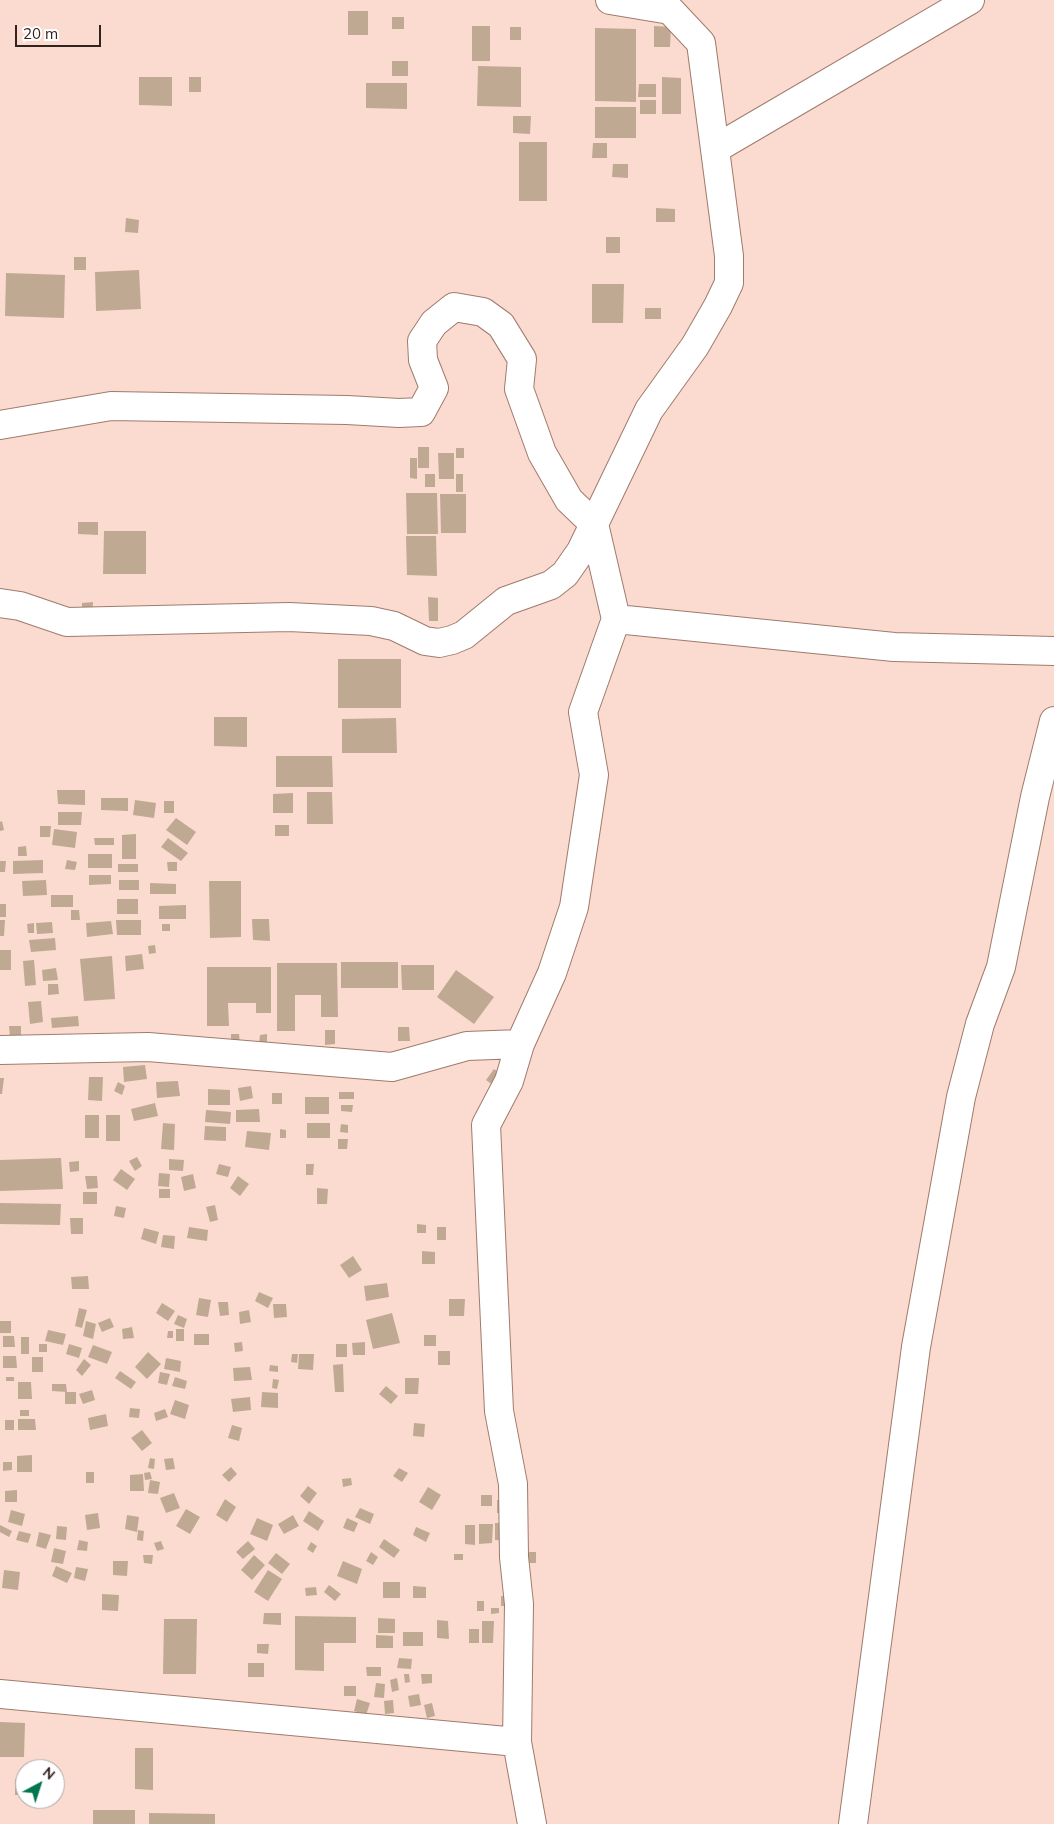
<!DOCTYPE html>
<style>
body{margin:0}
#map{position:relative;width:1054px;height:1824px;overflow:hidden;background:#fbdbcf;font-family:Mulish,sans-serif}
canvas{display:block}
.north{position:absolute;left:15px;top:1759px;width:50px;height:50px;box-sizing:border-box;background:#fff;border:1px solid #ada7a5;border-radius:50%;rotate:40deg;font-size:14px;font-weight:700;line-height:20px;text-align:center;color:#32231e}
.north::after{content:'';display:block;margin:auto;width:18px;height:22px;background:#027650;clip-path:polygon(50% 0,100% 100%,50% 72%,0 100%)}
.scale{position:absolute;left:15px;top:25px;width:86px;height:22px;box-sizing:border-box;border:2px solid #32231e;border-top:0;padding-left:6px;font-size:15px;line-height:18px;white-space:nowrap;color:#32231e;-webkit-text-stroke:4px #fff;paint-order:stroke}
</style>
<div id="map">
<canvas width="1054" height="1824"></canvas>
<div class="north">N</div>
<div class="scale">20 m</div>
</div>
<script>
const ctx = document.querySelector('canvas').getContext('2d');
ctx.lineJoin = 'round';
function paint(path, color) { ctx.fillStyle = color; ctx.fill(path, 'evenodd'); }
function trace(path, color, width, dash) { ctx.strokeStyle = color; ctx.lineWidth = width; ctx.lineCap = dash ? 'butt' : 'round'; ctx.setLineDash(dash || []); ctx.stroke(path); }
const building = new Path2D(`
 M348,11H368V35H348Z
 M392,17H404V29H392Z
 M472,26H490V61H472Z
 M654,26L671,27L670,47H654Z
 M510,27H521V40H510Z
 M595,28L636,29V102L595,101Z
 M392,61H408V76H392Z
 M478,66L521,67V107L477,106Z
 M139,77H172V106L139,105Z
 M189,77H201V92H189Z
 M662,77L681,78V114H662Z
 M366,83H407V109L366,108Z
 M639,84H656V97H638Z
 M640,100H656V114H640Z
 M595,107H636V138H595Z
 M513,116H531L530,134L513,133Z
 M519,142H547V201H519Z
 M593,143H607V158H592Z
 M613,164H628V178L612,177Z
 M656,208L675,209V222H656Z
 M126,218L139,220L138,233L125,232Z
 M606,237H620V253H606Z
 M74,257H86V270H74Z
 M139,270L141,309L96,311L95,272Z
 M6,273L65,275L64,318L5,316Z
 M592,284H624L623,323H592Z
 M645,308H661V319H645Z
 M418,447H429V468H418Z
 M456,448H464V458H456Z
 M438,453H454V479H439Z
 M410,458H417V479L410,478Z
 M425,474H435V487H425Z
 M456,474H463V492H456Z
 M406,493H437L438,534H407Z
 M440,494H466V533H441Z
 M78,522H98V535L78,534Z
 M104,531H146V574H103Z
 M406,536H436L437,576L407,575Z
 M428,597L438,598V621H429Z
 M93,602L92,618H82V603Z
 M338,659H401V708H338Z
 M214,717H247V747L214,746Z
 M396,718L397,753H342V719Z
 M276,756H332L333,787H276Z
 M57,790H85V805L58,804Z
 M307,792H332L333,824H307Z
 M293,793V813H273V794Z
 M101,798H128V811L101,810Z
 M135,800L156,803L154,818L133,815Z
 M164,801H174V813H164Z
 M58,812H82L81,825H58Z
 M176,818L196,832L187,845L166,830Z
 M2,821L4,830L0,831V822Z
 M275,825H289V836H275Z
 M40,826H51L50,837H40Z
 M54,829L77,832L75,848L52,845Z
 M136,834V859H122V835Z
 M94,838H114V845H95Z
 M168,838L188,853L181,861L161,847Z
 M26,846L27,856H18V847Z
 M88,854H112V868H88Z
 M43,860V873L13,874V861Z
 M67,860L77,862L75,870L65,869Z
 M0,861H6L5,872H0Z
 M167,862H177V871H168Z
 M118,864H138V872H118Z
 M89,875H111V884L89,885Z
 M46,880L47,895L23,896L22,881Z
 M119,880H139V890H119Z
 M209,881H241V937L210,938Z
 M150,883L176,884V894H150Z
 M51,895H73V907H51Z
 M117,899H138V914H117Z
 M0,904H6V917H0Z
 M186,905V919H159V906Z
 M71,910H79L80,920H71Z
 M252,919H269L270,941L253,940Z
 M0,920H5L4,936H0Z
 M116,920H141V935H117Z
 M111,921L113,934L87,937L86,923Z
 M52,922L53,933L37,934L36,923Z
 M34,923V933H28L27,924Z
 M162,924H170V931H162Z
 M55,938L56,950L31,952L29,940Z
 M155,945L156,953L149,954L148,946Z
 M0,950H11V970H0Z
 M142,954L144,969L126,971L125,956Z
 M112,956L115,999L84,1001L80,959Z
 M34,960L36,985L25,986L23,961Z
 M341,962H398V988H341Z
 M277,963H337L338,1017H321V995H295V1031H277Z
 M401,965H434V990H402Z
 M207,967H271V1013H256V1003H228L229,1026H207Z
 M56,968L58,980L43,981L42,970Z
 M456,970L494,997L474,1024L437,997Z
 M48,984H58L59,994L48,995Z
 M41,1001L43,1022L30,1024L28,1002Z
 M78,1016L79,1026L52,1028L51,1018Z
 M9,1026H21V1036L10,1037Z
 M398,1027H409L410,1041H398Z
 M325,1030H335V1044L325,1045Z
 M231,1034H239L240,1044H231Z
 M267,1034V1044H259L260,1035Z
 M145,1065L147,1079L124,1082L123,1067Z
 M494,1069L507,1078L498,1089L486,1080Z
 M89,1077H103L102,1101L88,1100Z
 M0,1078H4L2,1094H0Z
 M178,1081L180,1096L157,1098L156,1082Z
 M118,1082L125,1086L122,1095L114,1091Z
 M251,1086L253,1098L240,1101L238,1088Z
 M208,1089L230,1090V1105H208Z
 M339,1092H354V1099H339Z
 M272,1093H282V1104H272Z
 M305,1097H329V1114H305Z
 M155,1103L158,1116L134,1121L131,1109Z
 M341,1105H353L352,1112L341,1111Z
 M259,1109L260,1122H236V1110Z
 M206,1110L231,1112L230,1124L205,1122Z
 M85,1115H99V1138H85Z
 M106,1115H120V1141H106Z
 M163,1123L175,1124L174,1150L161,1149Z
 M307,1123H330V1138H307Z
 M341,1124L348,1125V1133L340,1132Z
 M205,1126L226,1127V1141L204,1140Z
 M280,1129L286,1130V1138H280Z
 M247,1131L271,1133L269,1150L245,1147Z
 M338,1139H348L347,1149H338Z
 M137,1157L142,1166L135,1171L129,1161Z
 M61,1158L63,1189L0,1191V1160Z
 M169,1159L184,1160L183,1171L169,1170Z
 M79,1161V1171L70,1172L69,1162Z
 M219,1164L231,1167L228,1177L216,1174Z
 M306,1164H314L313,1175H306Z
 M121,1169L135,1179L127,1190L113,1180Z
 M159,1173L170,1174L169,1187L158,1186Z
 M193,1174L196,1188L184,1191L181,1177Z
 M85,1176H97L98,1188L87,1189Z
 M238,1176L249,1184L240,1196L230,1188Z
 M317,1188L328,1189L327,1204H317Z
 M159,1189H170V1198H159Z
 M83,1192H97V1204H83Z
 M0,1203L61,1204L60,1225L0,1224Z
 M215,1205L218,1220L210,1222L206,1207Z
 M116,1206L126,1208L124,1218L114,1216Z
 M70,1218H83V1234H71Z
 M417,1224L426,1225V1233H417Z
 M189,1227L208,1230L207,1241L187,1238Z
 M437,1227H446V1240H437Z
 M144,1228L159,1232L156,1244L141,1239Z
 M163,1235L175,1236L174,1249L161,1247Z
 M422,1251L435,1252V1264H422Z
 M353,1256L362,1270L349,1278L340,1265Z
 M88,1276L89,1289H72L71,1277Z
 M387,1283L389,1297L366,1301L364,1286Z
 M259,1292L273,1298L268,1308L255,1301Z
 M199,1298L211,1300L208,1317L196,1315Z
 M449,1299H465L464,1316H449Z
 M218,1302H228L229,1315L220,1316Z
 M162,1303L175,1311L168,1321L156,1313Z
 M273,1304H286L287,1317L274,1318Z
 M79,1308L87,1310L82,1328L75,1326Z
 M249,1310L251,1322L240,1324L239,1312Z
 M392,1313L400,1343L373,1349L366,1320Z
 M178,1315L187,1319L184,1328L174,1324Z
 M110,1318L114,1327L102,1332L98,1323Z
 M0,1321H11V1333H0Z
 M86,1321L96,1324L93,1339L83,1336Z
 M132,1327L134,1338L123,1339L122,1329Z
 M176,1329H184V1341H176Z
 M48,1330L66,1334L63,1345L45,1341Z
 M168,1331H173V1338H167Z
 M194,1334H209V1345H194Z
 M424,1335H436V1346H424Z
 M3,1336H14L15,1347H3Z
 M21,1337H29V1354H21Z
 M242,1342L243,1351L235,1352L234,1343Z
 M365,1342V1355H353L352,1343Z
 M39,1344H47V1352H39Z
 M69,1344L82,1348L79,1358L66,1354Z
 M336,1344H347V1357H336Z
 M93,1345L112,1352L107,1364L88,1357Z
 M438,1351H450V1365H438Z
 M148,1352L161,1364L147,1379L135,1367Z
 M292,1354H298L297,1363L291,1362Z
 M299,1354H314L313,1370L298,1369Z
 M3,1356H16L17,1368H3Z
 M32,1357H43V1372H32Z
 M166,1358L181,1361L180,1372L164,1369Z
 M84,1359L91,1365L82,1376L76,1370Z
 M343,1364L344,1392H335L333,1365Z
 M270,1365L278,1366V1372L269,1371Z
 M250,1367L252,1380L234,1381L233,1368Z
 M120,1371L136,1382L131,1389L115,1378Z
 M160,1372L170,1374L167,1385L158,1383Z
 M6,1377H14V1381H6Z
 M175,1377L187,1381L185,1389L172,1386Z
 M405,1378H419L418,1394H405Z
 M273,1379L279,1380L277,1389L272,1388Z
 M18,1382H31L32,1399H18Z
 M52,1384H66L67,1392L52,1391Z
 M386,1386L398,1396L391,1404L379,1394Z
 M92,1390L95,1400L83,1404L79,1394Z
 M65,1392H76V1404H65Z
 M262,1392L278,1393V1408L261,1407Z
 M250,1397L251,1410L233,1412L231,1399Z
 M175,1400L189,1405L185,1419L170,1414Z
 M130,1408L140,1409L139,1418L129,1417Z
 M165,1409L168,1417L156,1421L154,1413Z
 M20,1410H29V1416H20Z
 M106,1414L108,1426L90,1430L88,1418Z
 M18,1419H35L36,1430H18Z
 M5,1420H14V1430H5Z
 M414,1423L425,1424L424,1437L413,1436Z
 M232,1425L242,1428L239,1441L228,1438Z
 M142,1430L152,1443L142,1451L131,1438Z
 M32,1455V1472H17V1456Z
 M150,1458L155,1459L154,1469L148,1468Z
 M173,1458L175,1469L166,1470L164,1459Z
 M3,1462H12V1470L3,1471Z
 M231,1467L237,1474L229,1482L222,1475Z
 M399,1468L408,1473L402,1482L393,1476Z
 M86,1472H94V1483H86Z
 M150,1472L152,1479L145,1480L144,1473Z
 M143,1474L144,1491H130V1475Z
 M351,1478L352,1485L343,1487L342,1479Z
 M150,1480L160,1482L158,1494L148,1493Z
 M308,1486L317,1493L309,1504L300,1496Z
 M428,1487L441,1495L432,1510L419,1502Z
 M17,1490V1502H5V1491Z
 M174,1493L180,1508L166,1513L160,1498Z
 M481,1495H492V1506H481Z
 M225,1499L236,1507L227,1522L216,1515Z
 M497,1500H505V1513H497Z
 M360,1508L374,1514L370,1524L355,1517Z
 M186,1509L200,1517L190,1534L176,1526Z
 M11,1510L25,1514L22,1526L8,1522Z
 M309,1511L324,1521L318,1531L303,1521Z
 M98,1513L100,1528L87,1530L85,1515Z
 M127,1515L139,1517L137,1532L125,1529Z
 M293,1515L299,1526L284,1534L278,1524Z
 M257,1518L273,1525L267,1541L250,1534Z
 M347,1518L358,1523L354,1532L343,1528Z
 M495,1523H507V1541L495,1540Z
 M479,1524H493L492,1543L479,1544Z
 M0,1525L12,1531L9,1537L0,1532Z
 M465,1525H475V1545L465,1544Z
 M57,1526L67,1527L66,1540L56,1539Z
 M416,1527L430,1533L426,1542L413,1535Z
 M138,1530L144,1531L143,1541L137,1540Z
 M19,1531L31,1534L28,1543L16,1540Z
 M39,1532L51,1535L46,1549L36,1546Z
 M384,1539L400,1550L394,1558L379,1547Z
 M79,1540L88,1542L87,1551L77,1550Z
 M161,1541L164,1549L157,1551L154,1543Z
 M248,1541L255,1549L243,1559L236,1552Z
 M311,1542L317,1546L313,1553L307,1549Z
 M54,1548L66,1551L63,1564L51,1562Z
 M371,1552L378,1557L373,1565L366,1561Z
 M524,1552H536V1563H524Z
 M276,1553L290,1564L282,1574L268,1563Z
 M454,1554H463V1560H454Z
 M143,1555H153L152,1564L144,1563Z
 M254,1555L265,1565L252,1580L241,1570Z
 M113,1561H128L127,1576L113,1575Z
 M343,1561L362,1569L357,1584L337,1576Z
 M56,1566L72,1573L67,1583L52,1576Z
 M76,1567L88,1569L85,1581L74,1578Z
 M4,1570L20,1572L18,1590L2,1588Z
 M268,1570L282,1579L268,1601L254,1592Z
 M383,1582H400V1598H383Z
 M329,1585L341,1594L335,1601L324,1592Z
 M413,1586L426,1587V1598H413Z
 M316,1587L317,1595L306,1596L305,1588Z
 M102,1594L119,1595L118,1611L102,1610Z
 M501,1596L513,1597V1606H501Z
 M477,1601H484V1611H477Z
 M491,1608H499V1613L491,1614Z
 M264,1613H281V1625L263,1624Z
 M295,1616L356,1617V1643H324V1671L295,1670Z
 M378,1618L395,1619V1633H378Z
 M164,1619H197L196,1674H163Z
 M437,1620L448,1621L449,1639L437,1638Z
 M482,1621H494L493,1643H482Z
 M469,1629H479V1643H469Z
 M403,1632H423V1646H403Z
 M376,1635L393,1636V1648H376Z
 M257,1644H269L268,1654L257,1653Z
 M399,1658L412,1659L411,1669L397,1668Z
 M248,1663H264V1677H248Z
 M366,1667H381V1676H367Z
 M404,1674H409L410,1682L405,1683Z
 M421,1674H432V1683L422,1684Z
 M397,1678L399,1690L392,1692L390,1680Z
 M376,1683L385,1684L384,1698L374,1697Z
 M344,1686H356V1696H344Z
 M419,1694L421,1705L410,1707L408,1696Z
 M357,1699L370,1703L366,1715L354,1711Z
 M393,1700L394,1713L385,1714L384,1701Z
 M432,1703L435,1716L427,1718L424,1705Z
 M0,1722L25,1723L24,1757H0Z
 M135,1748H153V1790L135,1789Z
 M15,1779H25V1795H15Z
 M93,1810H135V1824H93Z
 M149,1813L215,1814V1824H149Z`);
const street = new Path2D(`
 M715,149L970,0
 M0,425L111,406L347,410L399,413L421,412L434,388L423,360L422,341L434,323L454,307L483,312L501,325L522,359L519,389L542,453L569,500L594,524L616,619L583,712L594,775L574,907L552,973L520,1044L509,1081L486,1125L499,1411L513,1484L514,1557L519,1604L517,1742L532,1824
 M0,603L20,606L67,622L289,617L371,621L394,626L425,641L439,643L452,640L464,635L506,601L551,585L565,574L581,551L649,410L695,346L718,306L729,283V256L701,43L670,10L610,0
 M616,619L894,647L1054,651
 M0,1050L148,1047L392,1067L467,1046L520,1044
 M0,1694L517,1742
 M853,1824L916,1347L961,1097L980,1024L1001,967L1035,797L1054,721`);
paint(building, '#c0a993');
trace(street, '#9f7b6d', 30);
trace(street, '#fff', 28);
</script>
